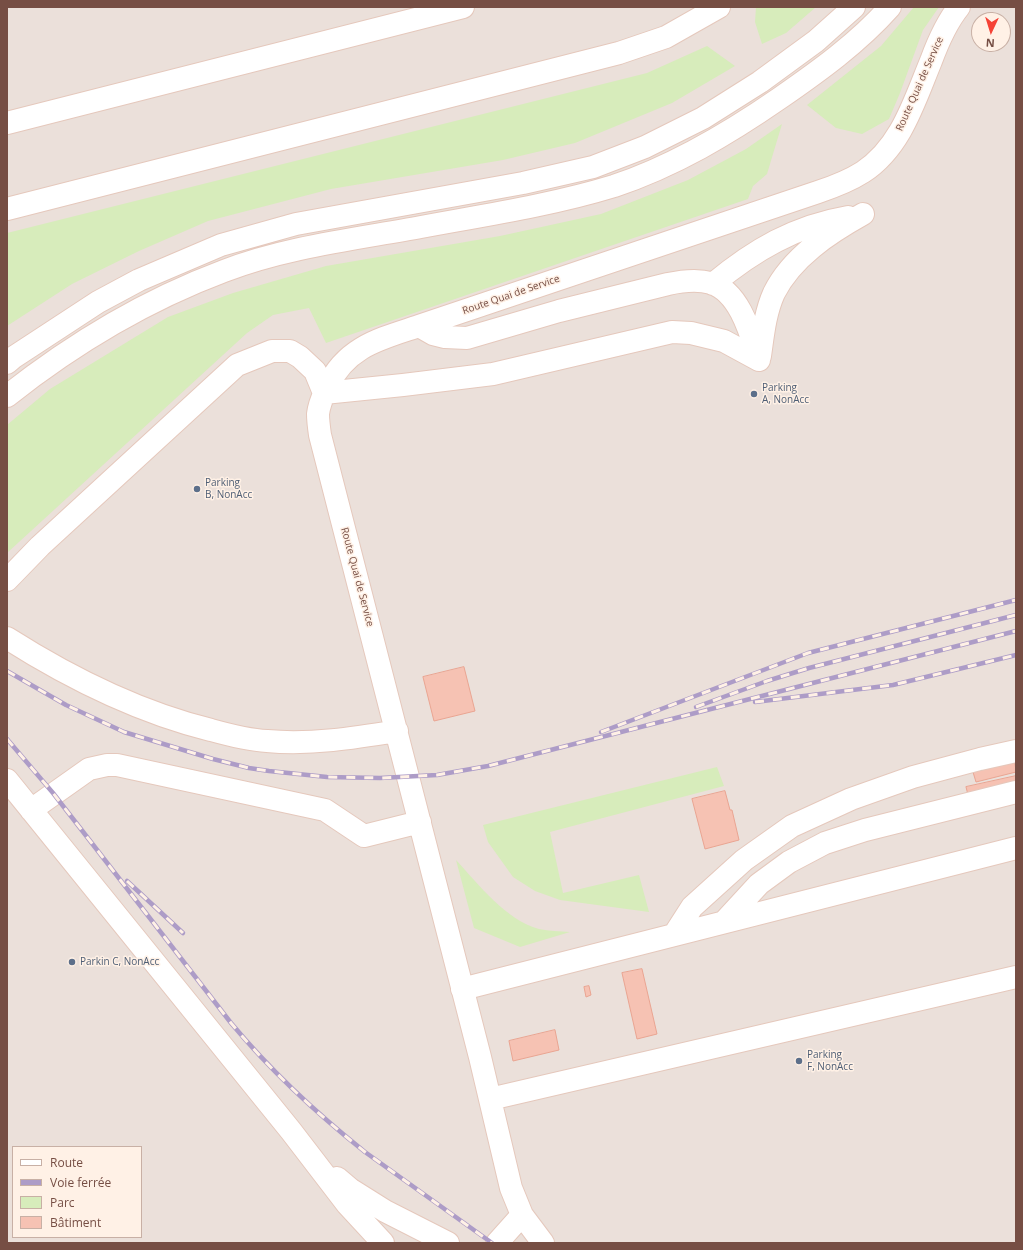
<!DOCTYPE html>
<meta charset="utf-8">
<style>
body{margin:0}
#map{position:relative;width:1023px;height:1250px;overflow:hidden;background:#feecdd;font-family:"Open Sans",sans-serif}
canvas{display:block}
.frame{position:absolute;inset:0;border:8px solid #764e44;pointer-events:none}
.legend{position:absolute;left:12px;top:1146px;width:130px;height:92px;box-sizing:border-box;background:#fff1e6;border:1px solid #c8b0a5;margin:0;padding:5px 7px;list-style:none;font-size:12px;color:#764e44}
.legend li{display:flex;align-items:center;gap:8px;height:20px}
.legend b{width:20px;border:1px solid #c8b0a5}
.north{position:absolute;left:971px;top:12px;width:40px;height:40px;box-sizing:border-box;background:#fff1e6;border:1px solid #c8b0a5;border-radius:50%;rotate:184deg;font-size:11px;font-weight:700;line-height:16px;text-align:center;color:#764e44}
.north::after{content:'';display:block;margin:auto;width:14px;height:18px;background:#f54236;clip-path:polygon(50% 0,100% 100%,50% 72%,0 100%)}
</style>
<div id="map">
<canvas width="1023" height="1250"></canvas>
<div class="frame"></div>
<ul class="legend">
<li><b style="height:5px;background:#fff"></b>Route</li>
<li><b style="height:5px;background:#ad9cc7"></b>Voie ferrée</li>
<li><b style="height:11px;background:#d7ecbb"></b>Parc</li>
<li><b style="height:11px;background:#f6c2b3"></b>Bâtiment</li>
</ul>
<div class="north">N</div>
</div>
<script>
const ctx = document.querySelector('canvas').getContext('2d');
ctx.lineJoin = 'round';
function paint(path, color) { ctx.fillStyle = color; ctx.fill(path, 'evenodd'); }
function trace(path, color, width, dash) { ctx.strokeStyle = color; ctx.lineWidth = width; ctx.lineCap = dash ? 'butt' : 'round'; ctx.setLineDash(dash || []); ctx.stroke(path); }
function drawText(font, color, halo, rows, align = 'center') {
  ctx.font = font + ' "Open Sans",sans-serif'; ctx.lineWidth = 3; ctx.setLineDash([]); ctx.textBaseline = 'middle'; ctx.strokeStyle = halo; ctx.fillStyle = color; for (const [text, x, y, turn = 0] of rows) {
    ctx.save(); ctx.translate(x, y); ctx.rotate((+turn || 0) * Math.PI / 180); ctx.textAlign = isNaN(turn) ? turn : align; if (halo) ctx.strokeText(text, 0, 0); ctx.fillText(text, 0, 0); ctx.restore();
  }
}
const industrial = new Path2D(`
 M7,7H1016V1243H7ZM979,20H1003V44H979ZM13,1147H141V1237H13Z`);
const green = new Path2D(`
 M756,7H816L786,33L762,44L755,22Z
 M914,7H939L923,30L900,93L889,119L862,134L836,128L807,105L881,46Z
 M707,46L735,66L672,103L575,143L503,160L331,189L208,221L139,251L72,284L7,326V233L647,73Z
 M782,124L767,174L753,186L748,199L326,343L309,308L273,315L247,333L7,553V425L50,389L168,317L233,293L326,266L500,236L601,214L688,180L746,149Z
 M717,767L724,786L550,832L563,893L639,875L649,912L560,900L535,891L513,877L488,842L483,825Z
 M456,860C479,885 506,920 539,929C549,931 560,931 570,932L520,947L474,928Z`);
const building = new Path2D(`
 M464,667L475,711L434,721L423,677Z
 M1015,763L1016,772L976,782L973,772Z
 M1016,776V799L972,810L966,787Z
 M725,791L730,810H732L739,840L705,849L692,799Z
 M642,969L657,1034L637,1039L622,973Z
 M589,986L591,995L586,997L584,987Z
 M555,1030L559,1050L513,1061L509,1041Z`);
const minor = new Path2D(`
 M7,123L463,7
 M7,209L619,53L666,37L719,7
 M713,284C754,250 795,226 848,217
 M419,326L433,334L445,337L467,338L559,311L668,284C682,281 697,279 711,283C740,292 751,335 759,360
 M760,356C763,335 765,313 774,293C792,257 829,233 863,214
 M7,363L14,357L98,302L139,280L221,245L296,224L523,183L593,167L645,147L703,118L760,82L816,41L854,7
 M7,396C74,343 144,301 224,271C286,247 356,239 421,227C486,215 552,205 614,186C674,166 728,134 780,98C819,71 858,43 890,7
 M7,580L40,546L237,365L272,351H290L300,357L315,371L324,393L403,385L493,374L672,332L691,333L724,341L759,360
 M7,638C70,678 138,712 211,730C229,735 248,740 267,741C311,745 354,738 397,731
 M7,780L291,1131L347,1204L383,1243
 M31,810L89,769L107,765H117L325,810L364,836L420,822
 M724,922L759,884L789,862L825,843L865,830L1016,792
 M674,935L692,907L744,860L792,826L851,799L913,777L980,759L1016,751
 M462,989L1016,848
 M490,1099L1016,977
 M337,1178L350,1189L385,1211L448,1243
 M497,1243L522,1215
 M543,1243L522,1215L511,1188L480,1057L320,435C319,428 318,421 318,414C319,404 323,396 327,387C347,346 380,339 419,326L818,192C833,187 849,181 863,172C901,147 914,102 931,61C938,42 946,23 959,7`);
const rail = new Path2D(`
 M7,671L66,705L124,732L213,759L249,768L269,771L327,777L380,778L437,775L488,766L1016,631
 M755,702L893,685L1016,655
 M696,707L767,681L809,668L1016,615
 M601,732L808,653L1016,600
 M7,739L53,793L231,1023C271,1071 316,1113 365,1152L492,1243
 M127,881L183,933`);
const markers = [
 [754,394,4,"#5c6f8a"],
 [197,489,4,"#5c6f8a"],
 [72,962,4,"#5c6f8a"],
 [799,1061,4,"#5c6f8a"]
];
const streetNames = [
 ["Route Quai de Service",920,84,-66],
 ["Route Quai de Service",511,295,-19],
 ["Route Quai de Service",357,577,75]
];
const serviceNames = [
 ["Parking",762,388],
 ["A, NonAcc",762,400],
 ["Parking",205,483],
 ["B, NonAcc",205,495],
 ["Parkin C, NonAcc",80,962],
 ["Parking",807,1055],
 ["F, NonAcc",807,1067]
];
paint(industrial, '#ebe0da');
paint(green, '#d7ecbb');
paint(building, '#f6c2b3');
trace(building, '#eaa592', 1);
trace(minor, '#e5c8bc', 24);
trace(minor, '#fff', 22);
trace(rail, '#ad9cc7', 4.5);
trace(rail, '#fff1e6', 3, [9]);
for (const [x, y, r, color] of markers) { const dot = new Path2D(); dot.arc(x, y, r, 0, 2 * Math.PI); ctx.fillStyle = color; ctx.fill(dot); trace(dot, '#fff1e6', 1.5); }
drawText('10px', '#764e44', '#fff1e6', streetNames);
drawText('10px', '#4e5e75', '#fff1e6', serviceNames, 'left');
</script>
